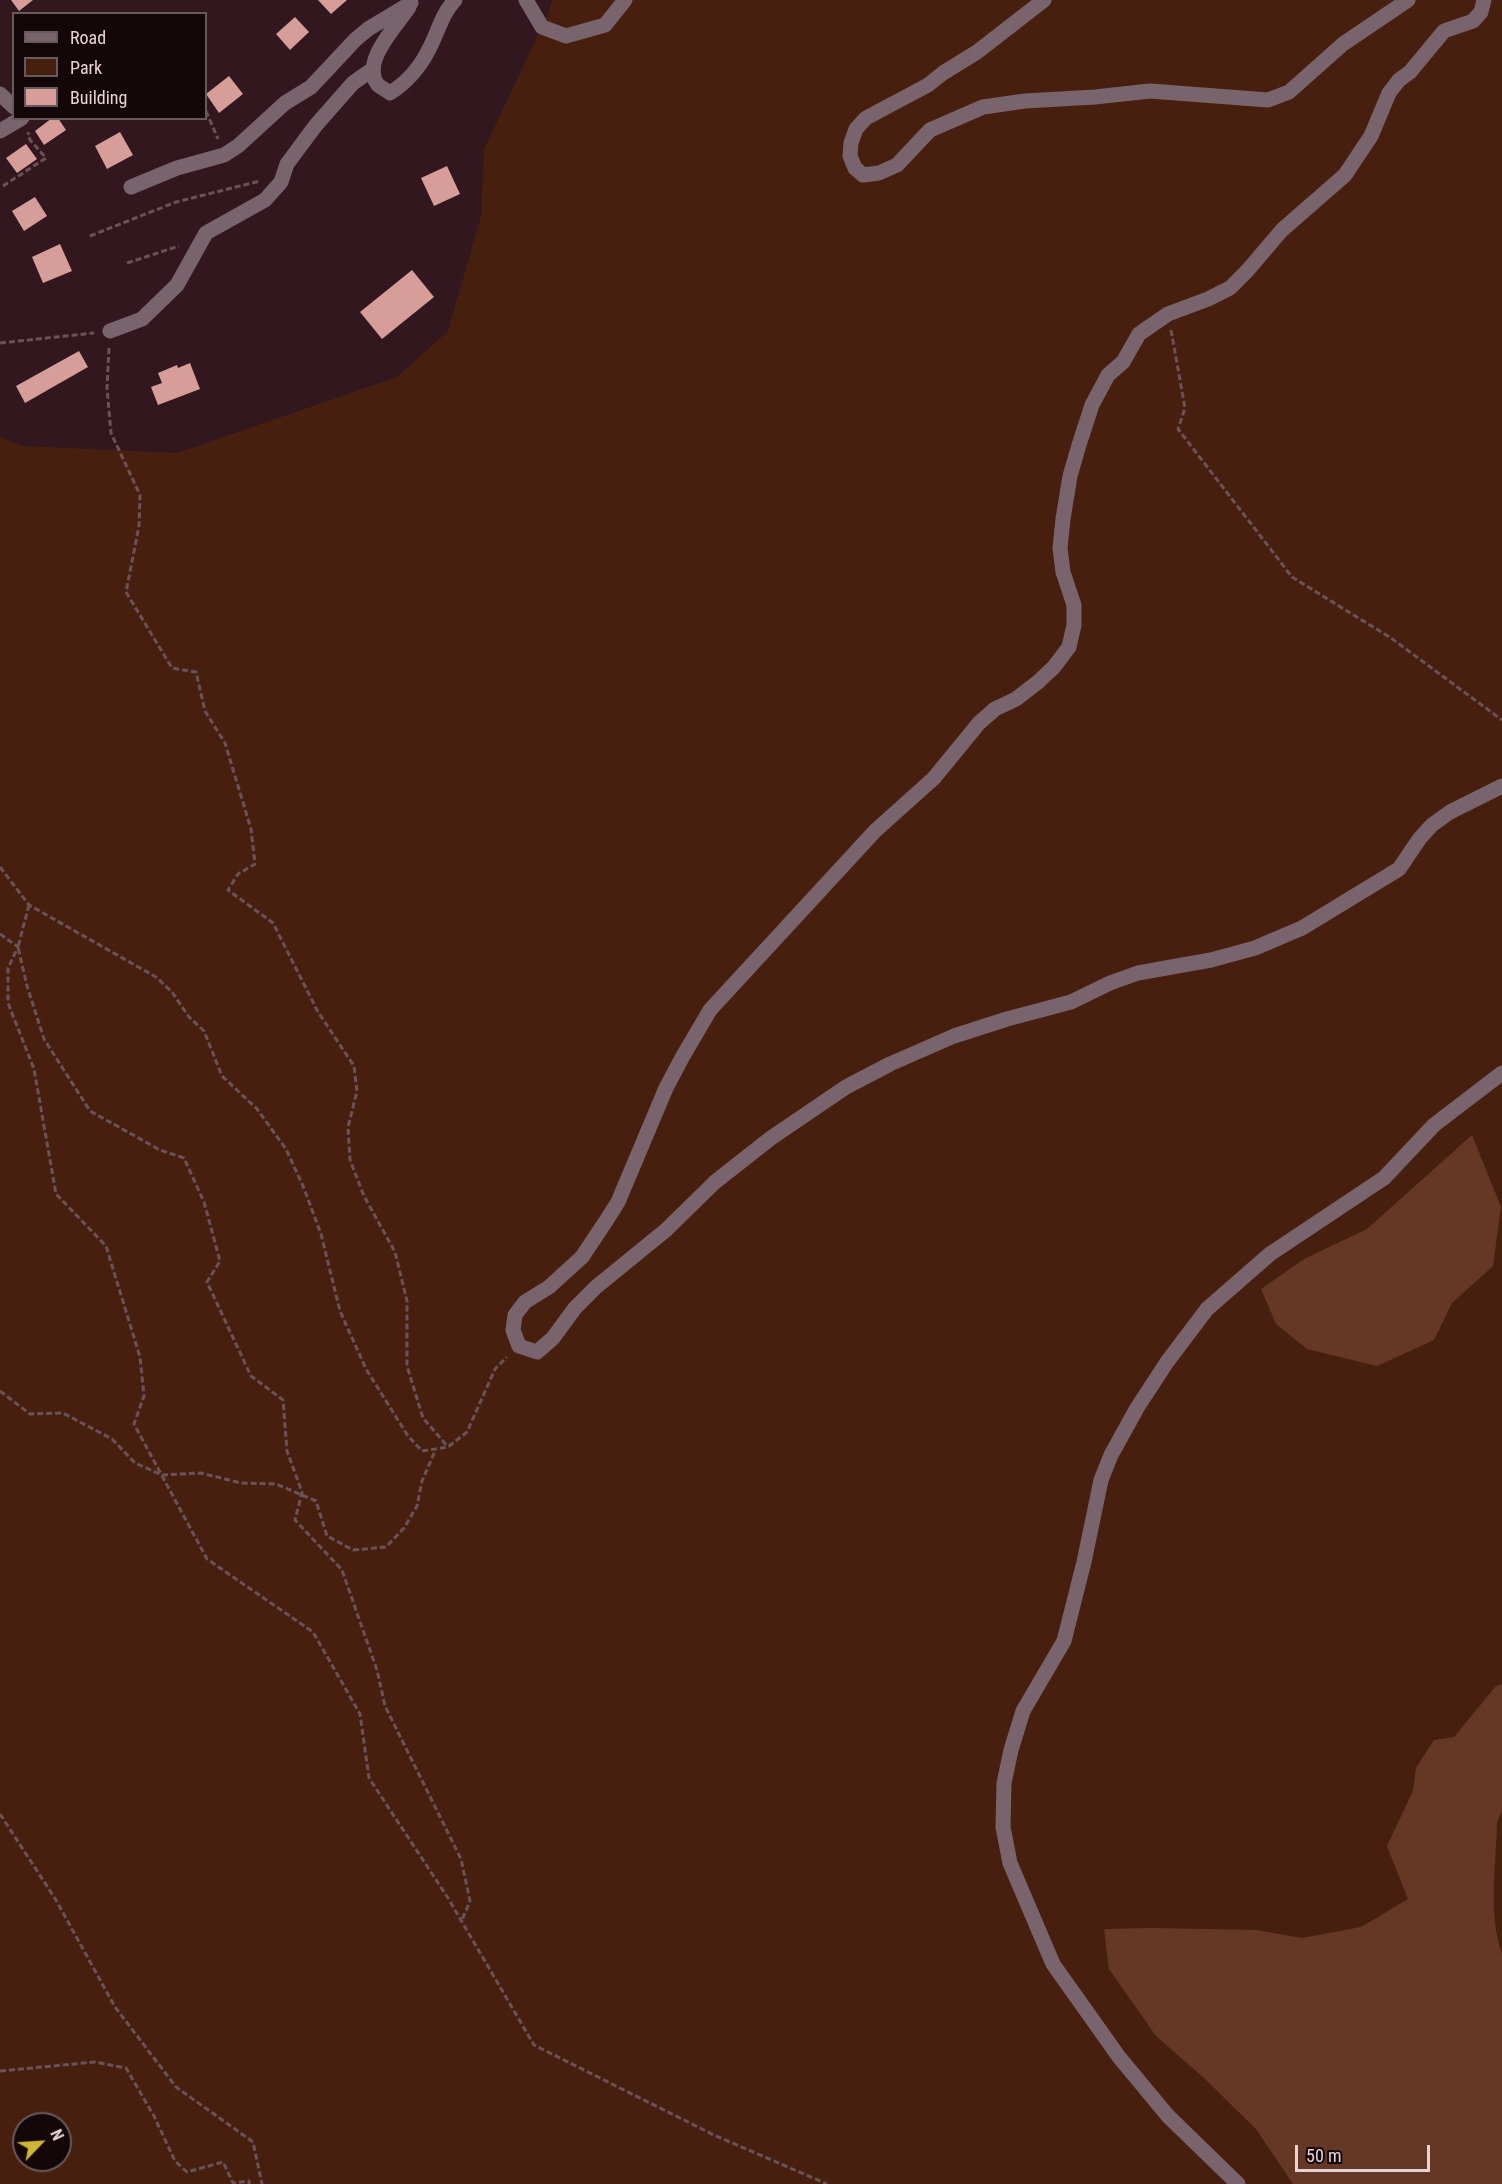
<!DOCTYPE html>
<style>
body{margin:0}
#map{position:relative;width:1502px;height:2184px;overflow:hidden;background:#33171e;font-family:"Roboto Condensed",sans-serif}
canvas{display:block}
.legend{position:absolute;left:12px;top:12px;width:195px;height:108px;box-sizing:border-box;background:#130709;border:2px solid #68595b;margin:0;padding:8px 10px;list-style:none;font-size:18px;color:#e7d3d7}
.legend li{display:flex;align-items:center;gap:12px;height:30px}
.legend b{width:30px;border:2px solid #68595b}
.north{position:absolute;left:12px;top:2112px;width:60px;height:60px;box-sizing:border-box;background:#130709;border:2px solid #68595b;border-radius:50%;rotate:65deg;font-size:16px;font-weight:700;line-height:24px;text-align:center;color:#e7d3d7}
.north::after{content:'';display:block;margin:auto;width:21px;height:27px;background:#d2b735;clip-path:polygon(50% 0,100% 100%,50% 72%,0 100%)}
.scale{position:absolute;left:1295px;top:2145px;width:135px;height:27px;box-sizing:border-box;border:3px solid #e7d3d7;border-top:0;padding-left:8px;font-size:18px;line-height:21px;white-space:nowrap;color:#e7d3d7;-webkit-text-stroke:4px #130709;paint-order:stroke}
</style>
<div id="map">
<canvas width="1502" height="2184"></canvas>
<ul class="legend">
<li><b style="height:8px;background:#79646e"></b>Road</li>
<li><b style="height:16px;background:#471f0e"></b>Park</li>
<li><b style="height:16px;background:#d79d98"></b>Building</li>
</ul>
<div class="north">N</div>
<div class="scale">50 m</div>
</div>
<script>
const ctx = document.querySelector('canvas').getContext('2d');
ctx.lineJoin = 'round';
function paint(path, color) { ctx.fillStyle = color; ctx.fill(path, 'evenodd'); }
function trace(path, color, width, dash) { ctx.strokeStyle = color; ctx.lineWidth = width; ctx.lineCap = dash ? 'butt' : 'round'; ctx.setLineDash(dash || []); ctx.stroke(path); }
const green = new Path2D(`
 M552,0H1502V2184H0V437L23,446L177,453L397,377L448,331L481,216L484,149L548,14ZM24,2124H60V2160H24Z`);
const forest = new Path2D(`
 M1472,1135L1501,1207L1493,1266L1452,1303L1434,1340L1377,1366L1307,1349L1276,1324L1261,1289L1304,1259L1367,1229Z
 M1502,1684V1811L1497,1823C1496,1863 1488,1916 1502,1954V2184H1293L1256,2129L1204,2078L1156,2036L1109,1969L1104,1929L1152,1928L1256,1930L1302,1938L1361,1927L1408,1899L1387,1846L1413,1791L1416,1768L1434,1740L1454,1737L1496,1686Z`);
const building = new Path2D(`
 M11,0H33L19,11Z
 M318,0H347L331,14Z
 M295,17L309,32L290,50L276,34Z
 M229,76L243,94L219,113L206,94Z
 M52,118H58L66,130L44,145L35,131Z
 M120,132L133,155L107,169L95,146Z
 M26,144L37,159L17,173L6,158Z
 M447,166L460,194L434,206L421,178Z
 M35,197L47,216L24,231L12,211Z
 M60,244L72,271L43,283L32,257Z
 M412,270L434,297L382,339L360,312Z
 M79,351L88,367L25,403L16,386Z
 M190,363L200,389L158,405L151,387L162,383L158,373L177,365L178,368Z`);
const path = new Path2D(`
 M206,111L218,139
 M3,186L46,158L30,140L28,132
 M90,236L176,202L260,181
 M127,263L179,246
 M1171,330L1185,408L1178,429L1292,577L1391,638L1502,720
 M0,343L94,333
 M109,348L107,388L111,433L140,495L139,526L126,592L172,668L196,672L205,711L225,743L251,829L255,864L238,874L228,890L273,923L318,1012L354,1066L357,1091L348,1127L350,1160L364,1196L395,1252L407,1301V1366L423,1418L448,1447
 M0,867L29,905L156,977L172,992L189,1017L204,1031L222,1076L257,1109L286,1149L303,1186L321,1234L340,1311L366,1369L408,1436L422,1451L448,1447L467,1432L495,1369L507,1357
 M29,905L18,947L27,986L44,1039L90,1111L160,1150L184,1158L204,1202L220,1261L207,1282L251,1376L283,1400L287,1451L302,1492L295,1520L342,1570L377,1670L385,1706L461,1859L470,1901L462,1920
 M0,934L18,947L8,968V1003L34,1069L56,1194L106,1246L140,1357L144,1396L134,1424L207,1559L313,1632L360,1714L369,1778L448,1898L534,2045L714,2135L827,2184
 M0,1391L30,1414L63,1413L112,1439L135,1463L162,1475L201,1473L241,1483L276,1484L316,1501L327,1536L353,1550L386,1547L404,1528L417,1506L422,1481L436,1449
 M0,1814L56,1900L115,2007L176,2087L253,2142L262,2184
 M0,2071L95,2062L126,2068L154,2116L175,2161L187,2172L223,2162L233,2183L249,2181V2184`);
const minor = new Path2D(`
 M526,0L542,27L566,36L605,25L625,0
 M1044,0L977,52L943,73L928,85L866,118L856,129L851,143L850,156L855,168L863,175L879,173L897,165L930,130L983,107L1025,101L1095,97L1150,91L1268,100L1289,92L1343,44L1408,0
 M1484,0L1481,12L1473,21L1444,31L1410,72L1399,80L1389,93L1371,136L1345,175L1282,230L1247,271L1230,288L1208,299L1168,314L1139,334L1123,362L1108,375L1092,405L1079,445L1070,476L1063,519L1060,548L1063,572L1074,605V625L1069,647L1054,667L1038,682L1016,699L995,709L979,723L934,778L875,831L710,1010L683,1056L666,1088L618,1202L606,1221L582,1257L549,1287L525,1302L515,1315L513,1330L519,1346L537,1352L553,1338L575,1308L596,1287L666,1230L715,1182L771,1138L846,1087L890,1064L954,1036L1007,1019L1071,1002L1110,983L1138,973L1211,960L1255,948L1302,928L1399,869L1420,838L1432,825L1450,812L1502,786
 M409,7C397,26 360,62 378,85C381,88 387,90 390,93C406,83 420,67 428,51C438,33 441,15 455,0
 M0,94L14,107
 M0,131L22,118
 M131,187L177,168L224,155L238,146L285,103L311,87L355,40L368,29L411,3
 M110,331L142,319L177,285L206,233L265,200L281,182L287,164L316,125L353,83L373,69
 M1238,2184L1168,2116L1119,2057L1053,1964L1010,1863L1003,1827L1004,1783L1011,1750L1023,1711L1064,1641L1084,1562L1101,1480L1111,1455L1137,1408L1167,1362L1207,1309L1270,1254L1384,1178L1434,1125L1502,1073`);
paint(green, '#471f0e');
paint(forest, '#653826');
paint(building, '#d79d98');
trace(path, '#6b5258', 3, [6, 3]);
trace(minor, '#79646e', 15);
</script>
